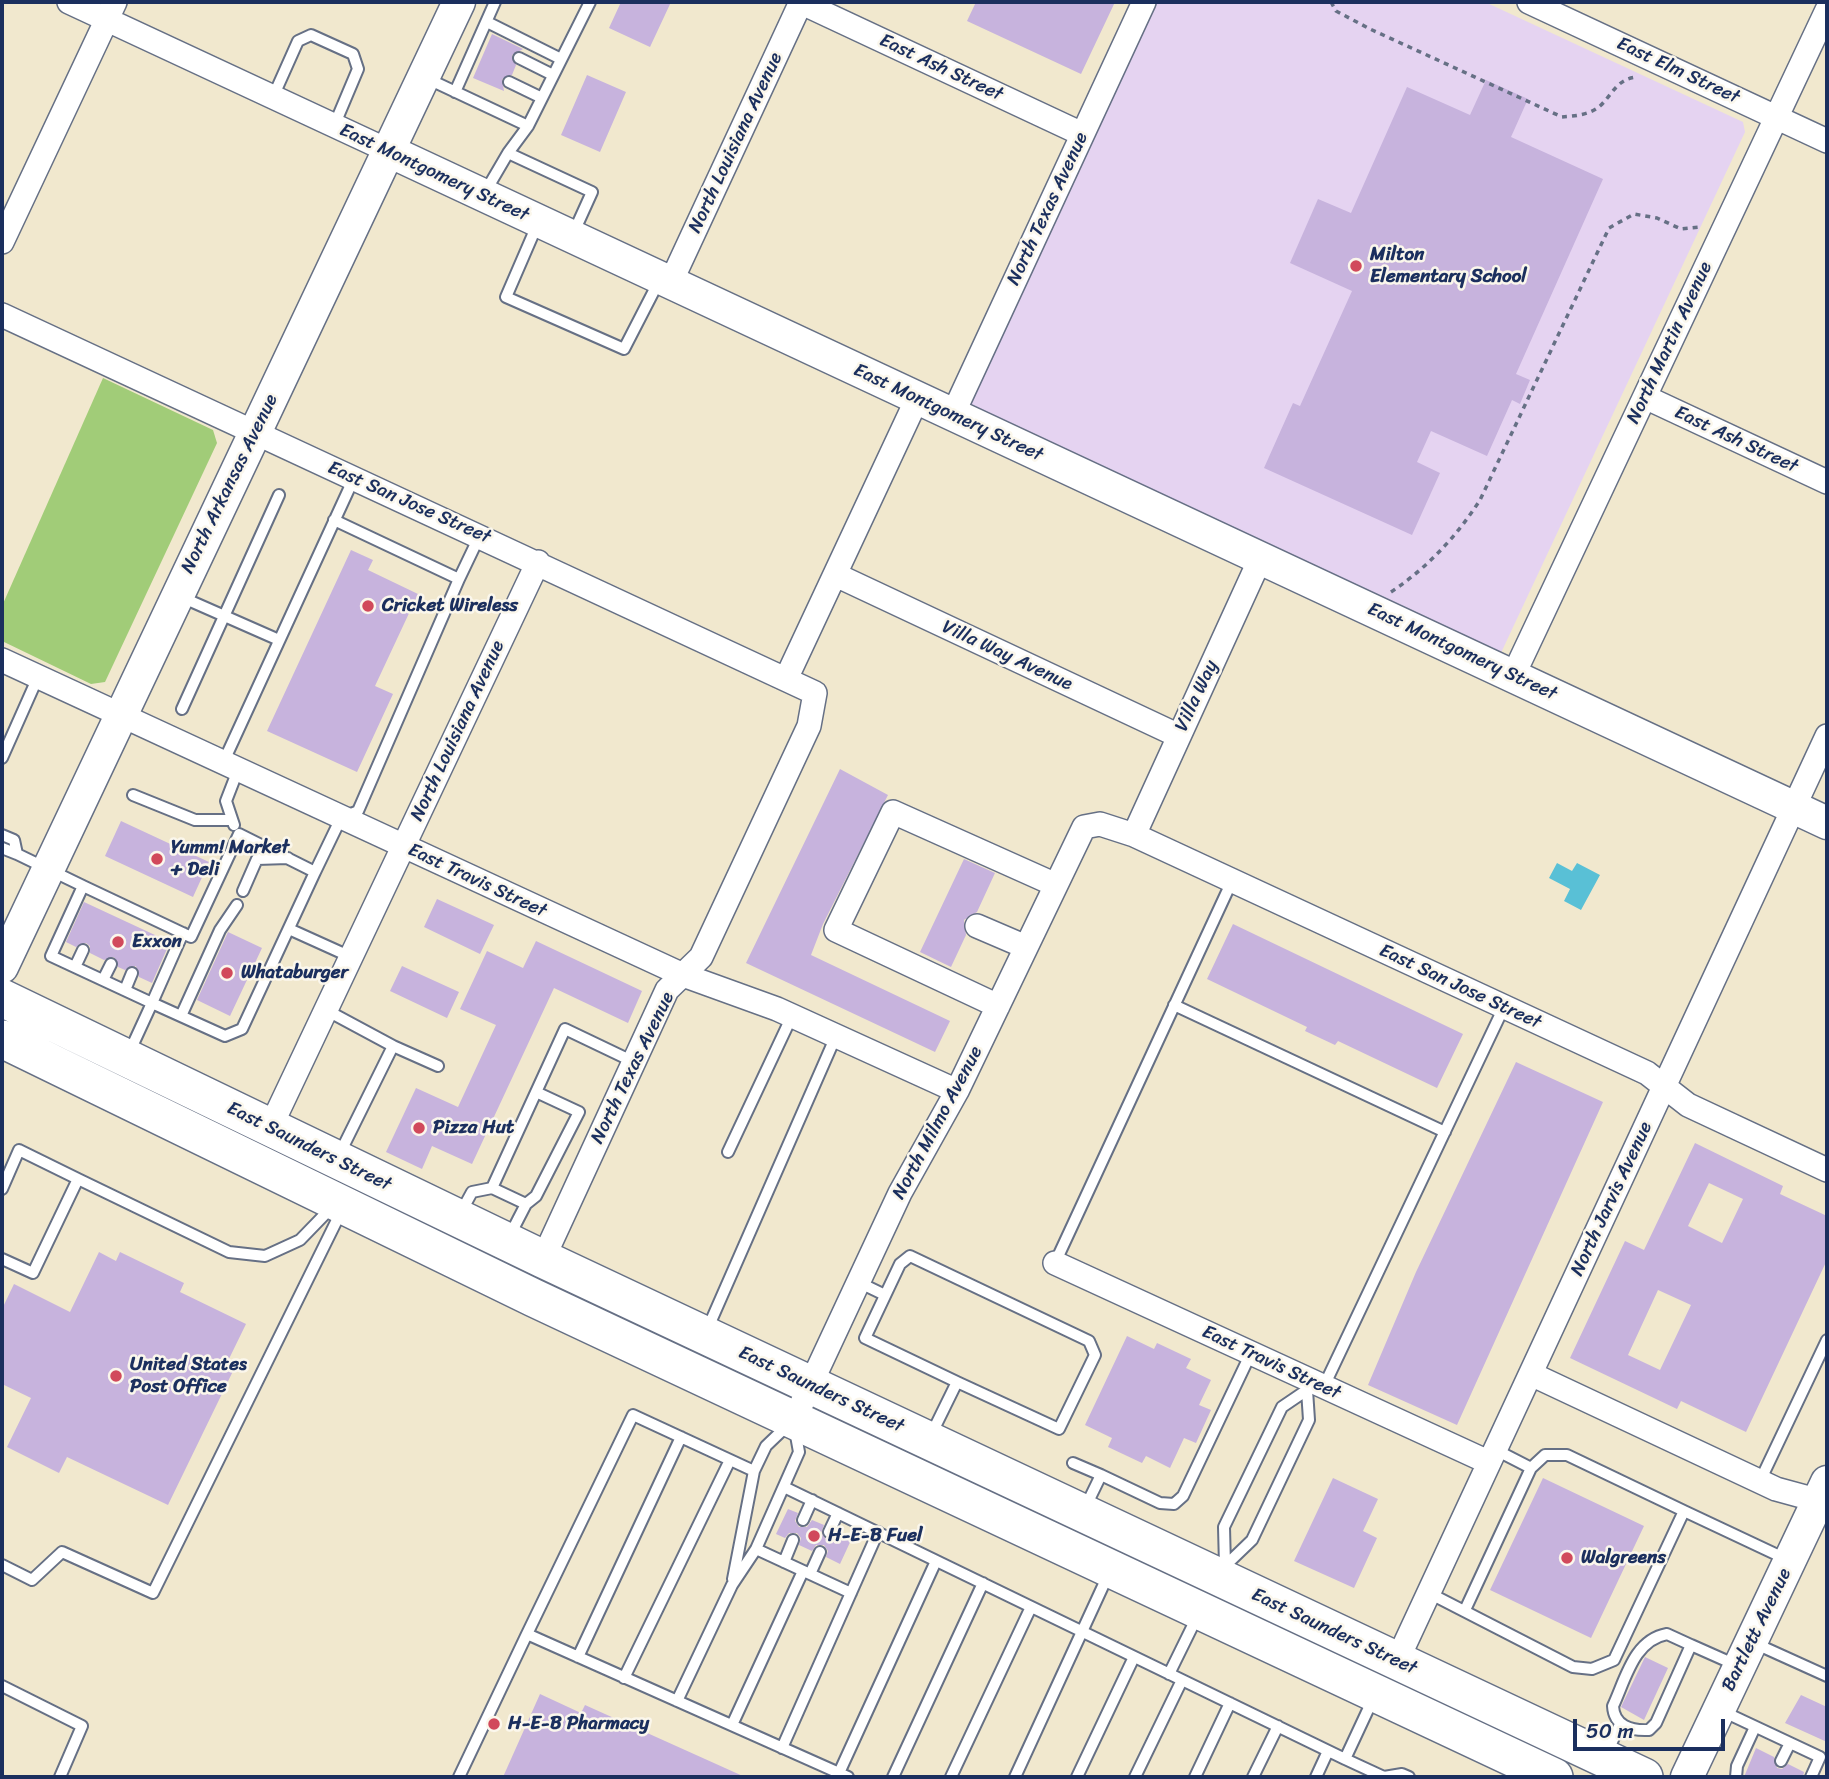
<!DOCTYPE html>
<style>
body{margin:0}
#map{position:relative;width:1829px;height:1779px;overflow:hidden;background:#f1e8ce;font-family:Sriracha,sans-serif}
canvas{display:block}
.frame{position:absolute;inset:0;border:4px solid #1b2f5e;pointer-events:none}
.scale{position:absolute;left:1573px;top:1719px;width:152px;height:32px;box-sizing:border-box;border:4px solid #1b2f5e;border-top:0;padding-left:9px;font-size:21px;line-height:24px;white-space:nowrap;color:#1b2f5e;-webkit-text-stroke:5px #fbf7ec;paint-order:stroke}
</style>
<div id="map">
<canvas width="1829" height="1779"></canvas>
<div class="frame"></div>
<div class="scale">50 m</div>
</div>
<script>
const ctx = document.querySelector('canvas').getContext('2d');
ctx.lineJoin = 'round';
function paint(path, color) { ctx.fillStyle = color; ctx.fill(path, 'evenodd'); }
function trace(path, color, width, dash) { ctx.strokeStyle = color; ctx.lineWidth = width; ctx.lineCap = dash ? 'butt' : 'round'; ctx.setLineDash(dash || []); ctx.stroke(path); }
function drawText(font, color, halo, rows, align = 'center') {
  ctx.font = font + ' Sriracha,sans-serif'; ctx.lineWidth = 5; ctx.setLineDash([]); ctx.textBaseline = 'middle'; ctx.strokeStyle = halo; ctx.fillStyle = color; for (const [text, x, y, turn = 0] of rows) {
    ctx.save(); ctx.translate(x, y); ctx.rotate((+turn || 0) * Math.PI / 180); ctx.textAlign = isNaN(turn) ? turn : align; if (halo) ctx.strokeText(text, 0, 0); ctx.fillText(text, 0, 0); ctx.restore();
  }
}
const built = new Path2D(`
 M1154,2H1485L1743,122L1745,132L1500,655L968,412L965,400Z`);
const green = new Path2D(`
 M103,378L213,430L217,443L105,682L91,684L2,641V606Z`);
const water = new Path2D(`
 M1557,863L1572,871L1577,863L1600,875L1581,910L1564,901L1570,889L1549,878Z`);
const building = new Path2D(`
 M621,2H671L650,47L609,28Z
 M976,2H1115L1081,74L967,21Z
 M492,34L523,49L512,55L516,65L512,75L502,79L504,91L473,78Z
 M587,75L626,92L600,152L561,135Z
 M1486,80L1528,99L1511,137L1603,179L1516,374L1530,380L1520,404L1512,400L1487,456L1431,431L1417,462L1440,473L1412,535L1264,468L1293,403L1300,406L1352,291L1290,263L1318,199L1351,213L1407,87L1470,115Z
 M351,550L373,560L368,570L418,594L375,686L393,694L357,772L267,731Z
 M840,769L888,795L823,924L811,955L950,1021L935,1052L746,963Z
 M121,821L209,862L193,897L105,856Z
 M964,859L995,873L977,912L964,920L966,935L951,967L920,952Z
 M437,899L494,925L480,954L424,927Z
 M84,902L170,942L152,983L139,977L136,966L125,970L118,967L114,957L104,960L90,953V946L86,943L76,947L66,942Z
 M1233,924L1463,1034L1437,1088L1338,1041L1335,1045L1305,1031L1307,1027L1207,979Z
 M228,932L262,948L230,1016L197,1000Z
 M536,941L642,991L628,1023L554,988L472,1164L432,1146L422,1169L386,1152L416,1088L458,1107L496,1025L460,1009L487,951L523,968Z
 M402,966L459,992L447,1018L390,991Z
 M1516,1062L1603,1102L1457,1425L1368,1385L1416,1272Z
 M1695,1143L1783,1186L1780,1194L1827,1216V1260L1746,1432L1681,1401L1677,1409L1570,1358L1625,1241L1644,1250ZM1709,1183L1743,1199L1722,1243L1688,1226ZM1658,1290L1691,1305L1660,1370L1628,1355Z
 M99,1252L116,1261L120,1252L184,1283L180,1292L246,1324L226,1365L234,1369L168,1505L67,1457L59,1473L7,1447L31,1398L2,1384V1309L14,1284L70,1312Z
 M1127,1336L1154,1349L1157,1343L1191,1359L1186,1368L1211,1380L1199,1405L1211,1410L1196,1443L1184,1438L1170,1468L1146,1456L1142,1463L1108,1447L1112,1438L1085,1425Z
 M1333,1478L1378,1499L1363,1531L1377,1538L1354,1588L1294,1561Z
 M1543,1478L1644,1526L1591,1638L1490,1590Z
 M788,1509L798,1513L795,1521L799,1527H807L812,1520L824,1525L821,1533L826,1539H833L838,1532L852,1538L840,1564L826,1557L828,1551L824,1545H816L812,1551L799,1545L801,1538L797,1533H789L785,1538L776,1534Z
 M1645,1657L1668,1668L1644,1720L1621,1707Z
 M540,1694L581,1713L585,1705L745,1777H503Z
 M1801,1695L1827,1707V1742L1785,1723Z
 M1756,1748L1774,1757L1777,1768L1782,1769L1788,1764L1804,1772L1803,1777H1744Z`);
const path = new Path2D(`
 M1331,2L1336,11L1370,29L1562,117C1574,116 1590,115 1600,106C1613,94 1617,78 1638,77
 M1391,592C1427,568 1457,536 1480,500L1609,228L1634,214L1657,218L1681,229L1701,227`);
const lane = new Path2D(`
 M487,22L561,59
 M519,58L553,75
 M426,78L528,126L508,153
 M509,82L542,98
 M455,92L495,2
 M273,97L298,41L311,35L353,54L358,69L334,126
 M528,126L590,2
 M484,194L508,153L592,192L573,234
 M538,223L506,297L624,349L659,281
 M459,579L480,535
 M179,596L279,640
 M182,709L279,495
 M2,758L38,677
 M223,763L354,478
 M133,795L195,820H230
 M234,825L226,801L238,770
 M2,835L14,840L17,854L83,886
 M2,848L17,854
 M315,872L341,818L358,811L459,579L334,520
 M243,891L257,859L288,858
 M289,929L351,957
 M75,967L83,950
 M103,980L111,964
 M125,990L132,973
 M1174,1005L1445,1132
 M326,1010L393,1046L339,1155
 M181,1016L220,930L237,905
 M393,1046L438,1066
 M129,1053L152,1003L225,1036L242,1029L315,872L239,834L191,937L83,886L51,956L152,1003L183,933
 M728,1152L792,1016
 M2,1189L19,1150L78,1179
 M526,1204L536,1196L579,1112L536,1092
 M460,1214L472,1192L492,1188
 M509,1237L526,1204L492,1188L565,1029L634,1062
 M2,1259L33,1273L78,1179L229,1252L265,1256L300,1240L332,1207
 M1055,1263L1232,881
 M858,1282L885,1295
 M707,1330L836,1036
 M1324,1386L1504,1007
 M1307,1390L1282,1407L1224,1527L1225,1566L1252,1540L1309,1420L1307,1390L1312,1381
 M931,1435L957,1382L1059,1429L1095,1355L1089,1341L910,1256L900,1264L865,1338L957,1382
 M1073,1463L1101,1475L1085,1508
 M1101,1475L1160,1503L1174,1504L1183,1496L1251,1353
 M1760,1481L1827,1340
 M784,1487L1345,1759
 M1684,1511L1786,1559
 M803,1520L812,1500
 M829,1532L838,1513
 M756,1549L851,1593
 M784,1562L793,1540
 M2,1565L32,1580L62,1552L153,1593L337,1220V1209
 M810,1574L820,1552
 M733,1579L754,1471L766,1446L789,1424
 M1429,1593L1573,1667L1592,1669L1614,1660L1684,1511L1567,1455H1545L1531,1468L1494,1449
 M1465,1610L1531,1468
 M527,1634L633,1415L754,1471
 M1667,1634L1691,1645L1656,1723L1649,1730C1631,1731 1614,1726 1613,1706C1626,1678 1634,1640 1667,1634Z
 M1754,1643L1827,1676
 M1691,1645L1736,1665
 M578,1657L681,1437
 M1169,1674L1197,1617
 M624,1678L730,1460
 M2,1686L82,1726L60,1777
 M1373,1699L1345,1759L1384,1777L1402,1774L1409,1777
 M677,1701L732,1585L756,1549L799,1452L795,1430
 M1722,1711L1820,1757L1811,1777
 M732,1725L803,1571
 M782,1748L878,1532
 M1607,1753L1620,1724
 M1781,1761L1790,1743
 M839,1773L936,1561
 M459,1777L527,1634L848,1777
 M893,1777L983,1583
 M951,1777L1031,1607
 M1015,1777L1109,1573
 M1077,1777L1134,1657
 M1135,1777L1182,1680
 M1195,1777L1230,1703
 M1253,1777L1278,1726
 M1316,1777L1328,1751
 M1736,1777L1737,1766L1755,1727`);
const street = new Path2D(`
 M69,2L389,151
 M800,2L1082,134
 M1529,2L1827,141
 M2,242L115,2
 M670,284L801,2
 M2,315L815,693L809,726L701,957L667,990L543,1259
 M1645,397L1827,482
 M952,416L1144,2
 M836,575L1179,736
 M2,660L683,975L777,1009L957,1091
 M1513,676L1827,10
 M786,679L917,399
 M1134,835L1261,557
 M977,926L1026,947
 M998,1006L836,930L893,812L1056,885
 M270,1128L538,562
 M1055,1263L1488,1462
 M1531,1374L1776,1489L1827,1503
 M794,1420L900,1193L957,1091L1084,827L1100,824L1134,835L1647,1073L1688,1105L1827,1170
 M1397,1661L1827,736`);
const secondary = new Path2D(`
 M389,151L1827,823
 M2,967L459,2
 M1687,1777L1827,1482`);
const primary = new Path2D(`
 M2,998L543,1259L1644,1777
 M2,1039L534,1298L1554,1777`);
const markers = [
 [1356,266,7,"#d1495b"],
 [368,606,7,"#d1495b"],
 [157,859,7,"#d1495b"],
 [118,942,7,"#d1495b"],
 [227,973,7,"#d1495b"],
 [419,1128,7,"#d1495b"],
 [116,1376,7,"#d1495b"],
 [814,1536,7,"#d1495b"],
 [1567,1558,7,"#d1495b"],
 [494,1724,7,"#d1495b"]
];
const streetNames = [
 ["East Ash Street",941,68,25],
 ["East Elm Street",1678,71,25],
 ["North Louisiana Avenue",736,143,-65],
 ["East Montgomery Street",434,173,25],
 ["North Texas Avenue",1048,209,-65],
 ["North Martin Avenue",1670,343,-65],
 ["East Montgomery Street",948,413,25],
 ["East Ash Street",1736,440,25],
 ["North Arkansas Avenue",230,484,-64],
 ["East San Jose Street",409,503,24],
 ["East Montgomery Street",1462,652,25],
 ["Villa Way Avenue",1007,656,25],
 ["Villa Way",1197,696,-65],
 ["North Louisiana Avenue",458,731,-65],
 ["East Travis Street",477,881,25],
 ["East San Jose Street",1460,987,25],
 ["North Texas Avenue",633,1068,-64],
 ["North Milmo Avenue",938,1123,-62],
 ["East Saunders Street",309,1147,26],
 ["North Jarvis Avenue",1612,1199,-65],
 ["East Travis Street",1271,1363,25],
 ["East Saunders Street",821,1390,25],
 ["Bartlett Avenue",1757,1630,-64],
 ["East Saunders Street",1334,1632,25]
];
const poiNames = [
 ["Milton",1370,255],
 ["Elementary School",1370,277],
 ["Cricket Wireless",382,606],
 ["Yumm! Market",171,848],
 ["+ Deli",171,870],
 ["Exxon",132,942],
 ["Whataburger",241,973],
 ["Pizza Hut",433,1128],
 ["United States",130,1365],
 ["Post Office",130,1387],
 ["H-E-B Fuel",828,1536],
 ["Walgreens",1581,1558],
 ["H-E-B Pharmacy",508,1724]
];
paint(built, '#e5d3f1');
paint(green, '#a1cc78');
paint(water, '#59c0d6');
paint(building, '#c7b3dd');
trace(lane, '#667085', 14);
trace(street, '#667085', 26);
trace(secondary, '#667085', 35);
trace(primary, '#667085', 40);
trace(path, '#667085', 3.5, [5, 5]);
trace(lane, '#fff', 10);
trace(street, '#fff', 23);
trace(secondary, '#fff', 32);
trace(primary, '#fff', 37);
for (const [x, y, r, color] of markers) { const dot = new Path2D(); dot.arc(x, y, r, 0, 2 * Math.PI); ctx.fillStyle = color; ctx.fill(dot); trace(dot, '#fbf7ec', 2.5); }
drawText('19px', '#1b2f5e', '#fbf7ec', streetNames);
drawText('bold 19px', '#1b2f5e', '#fbf7ec', poiNames, 'left');
</script>
